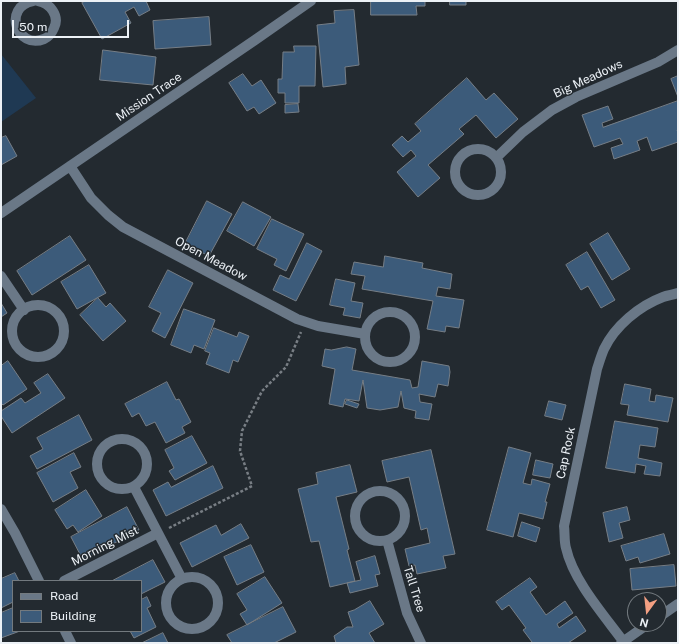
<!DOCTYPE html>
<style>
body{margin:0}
#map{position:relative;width:679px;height:644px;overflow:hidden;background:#232a30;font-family:"Public Sans",sans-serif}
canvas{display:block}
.frame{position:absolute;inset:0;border:2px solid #ecf1f6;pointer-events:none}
.legend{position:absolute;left:12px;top:580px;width:130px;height:52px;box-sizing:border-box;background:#232a30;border:1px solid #737a7f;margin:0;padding:5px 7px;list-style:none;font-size:12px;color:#ecf1f6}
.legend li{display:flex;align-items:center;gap:8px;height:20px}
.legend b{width:20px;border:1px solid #737a7f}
.north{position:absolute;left:627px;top:592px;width:40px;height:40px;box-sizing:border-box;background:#232a30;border:1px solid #737a7f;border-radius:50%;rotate:195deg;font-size:11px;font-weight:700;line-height:16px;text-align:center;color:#ecf1f6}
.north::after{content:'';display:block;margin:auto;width:14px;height:18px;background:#f39f82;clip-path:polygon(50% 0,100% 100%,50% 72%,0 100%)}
.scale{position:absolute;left:12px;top:20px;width:117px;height:18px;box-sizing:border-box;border:2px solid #ecf1f6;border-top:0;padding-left:5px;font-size:12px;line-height:14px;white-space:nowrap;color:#ecf1f6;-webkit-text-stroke:3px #232a30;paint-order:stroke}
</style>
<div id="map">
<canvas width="679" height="644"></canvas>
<div class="frame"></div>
<ul class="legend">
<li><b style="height:5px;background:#6a7887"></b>Road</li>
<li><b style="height:11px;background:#3c5b7a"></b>Building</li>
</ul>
<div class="north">N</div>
<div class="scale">50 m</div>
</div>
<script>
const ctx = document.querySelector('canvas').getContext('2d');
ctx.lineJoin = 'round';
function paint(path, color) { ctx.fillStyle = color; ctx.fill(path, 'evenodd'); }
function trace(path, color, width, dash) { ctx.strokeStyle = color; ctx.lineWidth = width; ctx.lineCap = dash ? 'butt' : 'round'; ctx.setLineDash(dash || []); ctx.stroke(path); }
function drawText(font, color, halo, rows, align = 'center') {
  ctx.font = font + ' "Public Sans",sans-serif'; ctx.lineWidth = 3; ctx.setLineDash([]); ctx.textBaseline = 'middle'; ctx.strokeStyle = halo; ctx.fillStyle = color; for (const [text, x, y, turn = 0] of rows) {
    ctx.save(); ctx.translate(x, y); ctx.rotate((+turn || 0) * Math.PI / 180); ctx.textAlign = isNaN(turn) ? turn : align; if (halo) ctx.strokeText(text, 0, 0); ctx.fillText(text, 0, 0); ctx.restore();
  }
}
const green = new Path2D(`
 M1,54L36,98L1,122Z`);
const building = new Path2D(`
 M86,1H146L150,10L139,16L134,7L125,12L131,23L102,39L82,3Z
 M371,1H425V6H416L417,15H371Z
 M450,1H466V5H450Z
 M354,10L359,65L345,67L346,84L323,87L317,25L335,23L334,11Z
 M209,17L211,45L155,49L153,21Z
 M294,46H316L315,86H299V103H285V93H278V79H282L283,52H294Z
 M103,50L156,57L153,85L100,80Z
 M243,74L252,86L261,80L276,103L259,114L254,107L247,111L229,83Z
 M678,76V97L671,79Z
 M467,78L486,100L494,93L518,119L496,138L476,115L459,129L464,134L428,165L440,178L418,197L397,172L416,156L411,150L403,157L392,145L402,136L408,142L421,131L415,124Z
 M678,101V130H677L678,133V142L652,151L647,137L637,141L640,150L614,159L611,148L623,144L620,138L594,147L582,115L608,106L613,119L602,123L603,127Z
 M298,104L299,112L285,113V105Z
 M6,136L17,156L1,165V138Z
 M207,201L232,214L209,256L185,244Z
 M243,202L271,217L254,246L227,231Z
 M272,219L304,234L286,271L274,265L277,259L257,249Z
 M608,233L630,269L612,280L590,244Z
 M70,236L86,260L32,295L17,271Z
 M307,243L322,251L296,301L273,290L280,275L289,279Z
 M587,252L615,300L601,308L588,286L581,290L566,265Z
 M385,256L423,263L422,268L452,274L450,289L438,287L436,296L464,300L459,328L446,326L445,332L427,329L433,301L362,289L365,276L351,274L354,262L383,267Z
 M89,265L106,293L77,309L61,282Z
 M168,270L193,283L165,338L152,331L161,313L149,307Z
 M336,279L355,283L351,301L363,303L360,318L343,315L345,308L330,305Z
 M98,298L106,307L110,303L126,321L103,341L80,315Z
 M1,303L7,313L1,317Z
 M184,309L215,320L204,349L194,345L191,353L171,345Z
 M214,328L237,337L239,332L249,336L238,362L233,360L229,373L206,364L210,353L205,351Z
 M347,347L356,349L352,370L410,380L412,388L418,387L422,361L449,366L450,372L448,386L438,384L435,397L419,394L420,402L432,404L429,420L415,418L416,411L404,408L401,391L398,407L380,410L367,408L363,380L359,401L345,399L343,407L329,404L335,369L322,366L325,349L331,350Z
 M8,361L27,389L3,405L1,403V366Z
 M48,374L65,398L12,433L1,416V411L21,398L25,403L41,393L34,383Z
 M167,382L176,400L179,399L191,422L182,427L185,433L166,443L155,422L146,426L139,413L132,417L125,404Z
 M625,384L651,389L649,401L655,402L656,395L673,398L668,422L627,415L629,405L621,404Z
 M347,400L359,404L357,408L345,404Z
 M549,401L566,405L562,420L545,416Z
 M79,415L92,440L37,469L30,456L43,449L37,438Z
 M615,421L658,428L655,447L640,445L638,458L662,463L660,476L644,474L646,466L636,464L635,473L606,468Z
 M192,436L207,463L175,480L169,471L174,468L165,450Z
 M509,447L531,453L523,483L531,485L532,479L550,484L545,502H547L543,519L519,513L513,537L487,530Z
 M431,450L455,554L443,556L446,568L417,574L415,565L409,566L405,549L430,543L427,528L421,530L409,477L387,482L382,461Z
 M74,453L81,467L70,472L78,488L53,502L37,473Z
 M536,460L553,464L550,478L533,475Z
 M350,465L357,492L336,497L349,549L347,550L355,581L330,587L319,541L311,542L298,489L318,484L316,473Z
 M213,466L223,488L166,516L153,490L168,482L171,487Z
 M86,490L102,516L78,532L73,525L67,529L55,510Z
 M127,507L139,530L83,560L71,537Z
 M627,507L630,520L619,523L623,538L609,542L603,513Z
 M522,522L540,528L536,542L518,536Z
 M241,524L249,538L192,567L180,543L216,525L221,535Z
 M664,534L670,554L640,563L638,557L626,561L621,546Z
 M251,545L264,572L237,585L224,557Z
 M375,556L380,574L375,575L378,586L350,593L347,583L361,580L356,562Z
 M153,560L165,582L141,594V581H112Z
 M674,565L676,586L632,590L630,569Z
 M15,573L19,581H13V602L1,608V579Z
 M265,577L282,603L247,625L240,614L247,610L237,594Z
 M530,578L537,587L530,592L546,615L565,601L573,613L557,624L559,628L576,616L586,631L568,643H531L532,642L523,630L526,628L509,605L502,610L496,602Z
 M147,597L151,606L147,608L156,627L134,638L130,631H141V600Z
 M370,601L384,624L369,633L375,643H336L334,636L347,627H353L348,612L354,610Z
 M283,607L296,632L274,643H232L227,635Z
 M13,608V631H20L1,638V613Z
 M163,633L168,643H142Z`);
const path = new Path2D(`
 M169,528L252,486L240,451L242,431L262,391L286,367L301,332`);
const minor = new Path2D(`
 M33,1C2,7 17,50 44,39C49,37 52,33 54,28C60,16 50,3 38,1
 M455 172a23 23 0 1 1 46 0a23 23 0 1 1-46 0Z
 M497,157L523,132L552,110L576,97L658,62L678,50
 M70,166L91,198L108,215L123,227L297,319L318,326L365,334
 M1,213L255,40L311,1
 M1,276L24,310
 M12 331a26 26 0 1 1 52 0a26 26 0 1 1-52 0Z
 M365 337a25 25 0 1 1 50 0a25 25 0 1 1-50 0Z
 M97 464a25 25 0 1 1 50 0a25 25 0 1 1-50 0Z
 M134,487L182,579
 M355 516a25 25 0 1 1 50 0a25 25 0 1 1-50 0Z
 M1,509L15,533L39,581
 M387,540L407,613L421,643
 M166 603a26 26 0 1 1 52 0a26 26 0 1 1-52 0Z
 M64,581L158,533
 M659,617L678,604
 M65,631L71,643
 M623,641C603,614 573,580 566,548C564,541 565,533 564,526L597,369C599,363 601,356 604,349C615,326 639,306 663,297C668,295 673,295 678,293
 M621,643L648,624`);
const streetNames = [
 ["Big Meadows",588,79,-25],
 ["Mission Trace",149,97,-34],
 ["Open Meadow",211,259,28],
 ["Cap Rock",566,453,-78],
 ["Morning Mist",105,546,-27],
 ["Tall Tree",414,589,73]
];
paint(green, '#1f3953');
paint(building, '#3c5b7a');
trace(building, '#767e86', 1);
trace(path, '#787e84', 2.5, [3, 2]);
trace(minor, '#6a7887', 10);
drawText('12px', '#ecf1f6', '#232a30', streetNames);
</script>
